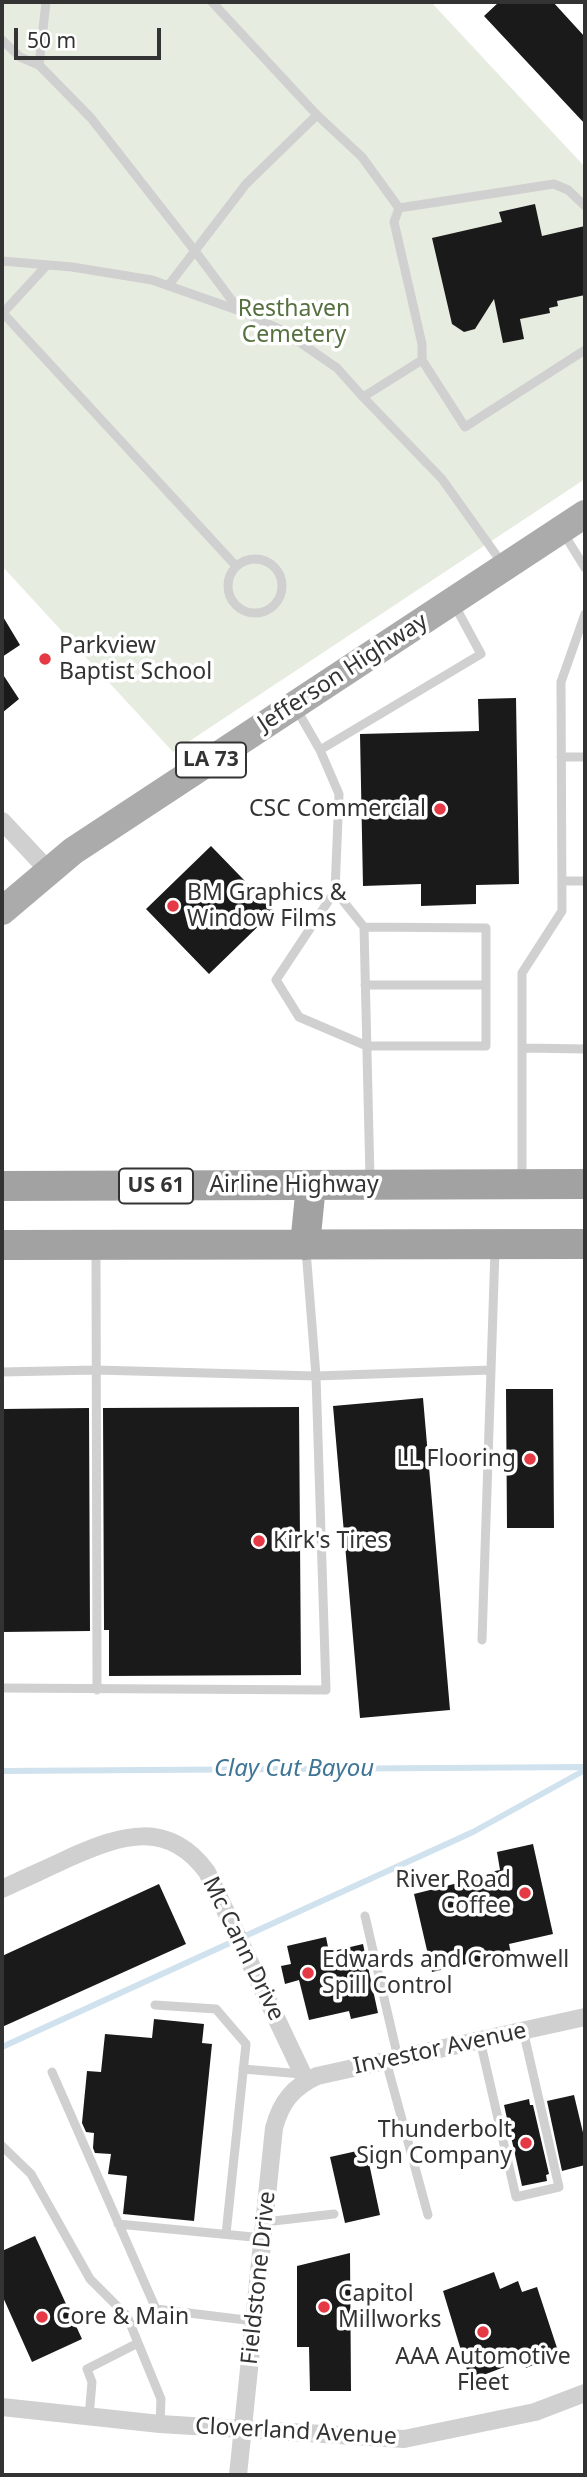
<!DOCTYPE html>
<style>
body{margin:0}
#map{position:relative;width:587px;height:2477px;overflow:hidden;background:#fff;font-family:"Noto Sans",sans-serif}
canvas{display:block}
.frame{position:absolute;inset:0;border:4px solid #333;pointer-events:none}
.scale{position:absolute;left:14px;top:28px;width:147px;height:32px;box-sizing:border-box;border:4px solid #333;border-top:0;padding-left:9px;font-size:21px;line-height:24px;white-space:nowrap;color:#333;-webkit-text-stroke:5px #fff;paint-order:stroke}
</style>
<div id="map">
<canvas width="587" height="2477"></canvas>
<div class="frame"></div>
<div class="scale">50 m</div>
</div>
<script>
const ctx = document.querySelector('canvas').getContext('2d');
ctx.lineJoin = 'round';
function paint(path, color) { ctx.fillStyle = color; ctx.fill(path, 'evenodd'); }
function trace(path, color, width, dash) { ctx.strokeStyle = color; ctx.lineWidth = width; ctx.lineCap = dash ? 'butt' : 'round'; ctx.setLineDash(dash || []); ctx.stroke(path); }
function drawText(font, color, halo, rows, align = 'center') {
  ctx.font = font + ' "Noto Sans",sans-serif'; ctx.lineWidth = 7; ctx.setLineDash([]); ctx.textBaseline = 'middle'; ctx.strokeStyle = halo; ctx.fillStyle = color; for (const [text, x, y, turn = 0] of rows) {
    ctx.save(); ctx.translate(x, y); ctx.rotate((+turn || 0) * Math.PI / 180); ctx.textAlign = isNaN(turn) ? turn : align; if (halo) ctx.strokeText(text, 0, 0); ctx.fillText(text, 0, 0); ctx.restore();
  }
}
const green = new Path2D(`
 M2,2H431L585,167V479L173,752L2,566Z`);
const stream = new Path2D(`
 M2,1771L585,1767
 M2,2047L473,1832L585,1770`);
const building = new Path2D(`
 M499,2H553L585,37V124L484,16Z
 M535,204L542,236L585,226V295L557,301L558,306L549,308L550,313L520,319L524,339L503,343L494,299L475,329L464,332L452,324L432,238L502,222L499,212Z
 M2,615L20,645L2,657Z
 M2,673L19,699L2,713Z
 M516,698L519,884L476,885V904L421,906V884L363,886L360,734L479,731L478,699Z
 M211,846L274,911L209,974L146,909Z
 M506,1389H553L554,1528H507Z
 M423,1398L450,1710L360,1718L333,1406Z
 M299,1407L301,1675L109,1676V1630H104L103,1408Z
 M89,1408L90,1631L2,1632V1409Z
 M533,1844L553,1934L509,1944L512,1959L476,1967L475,1962L432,1972L414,1894L458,1883L457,1879L500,1870L497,1852Z
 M159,1884L186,1944L2,2027V1956Z
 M326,1937L329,1952L363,1944L378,2013L351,2019L349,2011L309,2020L299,1980L285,1984L281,1966L291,1964L287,1946Z
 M154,2019L204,2024L202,2043L212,2044L194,2221L123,2214L127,2176L108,2174L111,2154L95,2153L93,2148L94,2133L86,2132L82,2123L87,2071L101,2072L105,2034L152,2038Z
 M574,2095L585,2141V2165L562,2171L547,2101Z
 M529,2099L530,2105H533L549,2174L546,2175L547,2181L522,2186L504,2105Z
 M366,2149L380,2215L345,2223L330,2157Z
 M35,2236L82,2339L32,2362L2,2295V2251Z
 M350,2253L351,2391H310L309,2347H297V2266Z
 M494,2272L500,2289L518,2281L522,2292L537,2287L559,2354L526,2368L523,2360L470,2380L443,2291Z`);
const service = new Path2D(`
 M212,2L317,115
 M2,40L20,57L39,65L91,118L195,251L239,310
 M39,65L46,2
 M2,261L72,267L152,280L240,311L282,330L337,368L363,397
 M168,286L246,184L317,115L362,157L399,208
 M2,312L236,566
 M3,313L47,265
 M422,360V344L394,222L399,208L554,184L568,190L585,206
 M564,534L585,568
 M228 586a27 27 0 1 1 54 0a27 27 0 1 1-54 0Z
 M502,563L442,479L363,397L422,360L465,427L585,350
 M297,710L320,750L481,654L454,604
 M320,750L339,794L335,891L364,927L370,1179
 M561,757H585
 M562,881H585
 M335,891L276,980L299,1017L367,1046H486V928L364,927
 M365,985H485
 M522,1048L585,1049
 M522,1179V973L562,911L561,682L585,614
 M96,1250L97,1690
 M2,1372L96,1370L316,1376L491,1370
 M482,1640L495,1250
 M2,1688L326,1690L316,1376L306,1250
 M365,1916L398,2058
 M155,2005L216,2009L246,2044L226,2234
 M480,2040L516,2197L559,2187L523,2030
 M386,2061L428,2215
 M243,2069L302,2074
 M52,2072L156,2309L254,2321
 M2,2146L31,2174L90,2279L127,2316L161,2399L160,2424
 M265,2222L334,2214
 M118,2224L263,2238
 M89,2417L92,2382L87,2369L138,2343`);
const minor = new Path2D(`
 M2,821L48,870
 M2,1889C25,1878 48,1868 71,1857C121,1835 168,1819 207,1872L306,2081
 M2,2407L160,2424L404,2439L535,2412L585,2393
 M238,2475L274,2128C281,2102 293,2087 317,2076L585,2017`);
const primary = new Path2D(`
 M2,911L73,851L585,514`);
const trunk = new Path2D(`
 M2,1186L585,1184
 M2,1245L585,1244
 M305,1245L311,1185`);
const markers = [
 [45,659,7,"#e63946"],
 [440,809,7,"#e63946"],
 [173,906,7,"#e63946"],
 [530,1459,7,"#e63946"],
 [259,1541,7,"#e63946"],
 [525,1893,7,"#e63946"],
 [308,1973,7,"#e63946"],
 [526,2143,7,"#e63946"],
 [324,2307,7,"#e63946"],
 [42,2317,7,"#e63946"],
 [483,2332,7,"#e63946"]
];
const shields = [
 [211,760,70],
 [156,1186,74]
];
const shieldNames = [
 ["LA 73",211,760],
 ["US 61",156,1186]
];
const parkNames = [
 ["Resthaven",294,309],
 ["Cemetery",294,335]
];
const poiNames = [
 ["Parkview",59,646],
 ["Baptist School",59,672],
 ["CSC Commercial",426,809,"right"],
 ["BM Graphics &",187,893],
 ["Window Films",187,919],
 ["LL Flooring",516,1459,"right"],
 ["Kirk's Tires",273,1541],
 ["River Road",511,1880,"right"],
 ["Coffee",511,1906,"right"],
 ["Edwards and Cromwell",322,1960],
 ["Spill Control",322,1986],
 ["Thunderbolt",512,2130,"right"],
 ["Sign Company",512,2156,"right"],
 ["Capitol",338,2294],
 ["Millworks",338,2320],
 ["Core & Main",56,2317],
 ["AAA Automotive",483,2357,"center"],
 ["Fleet",483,2383,"center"]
];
const streetNames = [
 ["Jefferson Highway",343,673,-33],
 ["Airline Highway",294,1185],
 ["Mc Cann Drive",243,1949,64],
 ["Investor Avenue",440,2049,-12],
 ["Fieldstone Drive",259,2278,-84],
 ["Cloverland Avenue",296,2432,3]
];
const waterNames = [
 ["Clay Cut Bayou",294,1769]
];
paint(green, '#e6ecdf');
trace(stream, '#cfe2ee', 6);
paint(building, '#1a1a1a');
trace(service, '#d0d0d0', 9);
trace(minor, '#d0d0d0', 18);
trace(primary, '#ababab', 28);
trace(trunk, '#a2a2a2', 30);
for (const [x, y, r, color] of markers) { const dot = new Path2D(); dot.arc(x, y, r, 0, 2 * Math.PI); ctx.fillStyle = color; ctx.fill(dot); trace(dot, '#fff', 2.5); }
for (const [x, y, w] of shields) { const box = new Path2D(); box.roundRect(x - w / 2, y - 17.5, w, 35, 5); ctx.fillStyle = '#fff'; ctx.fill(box); trace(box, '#333', 2); }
drawText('bold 21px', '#333', null, shieldNames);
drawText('23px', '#56703f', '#fff', parkNames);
drawText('23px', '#333', '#fff', poiNames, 'left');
drawText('23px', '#333', '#fff', streetNames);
drawText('italic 24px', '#3f7597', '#fff', waterNames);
</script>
